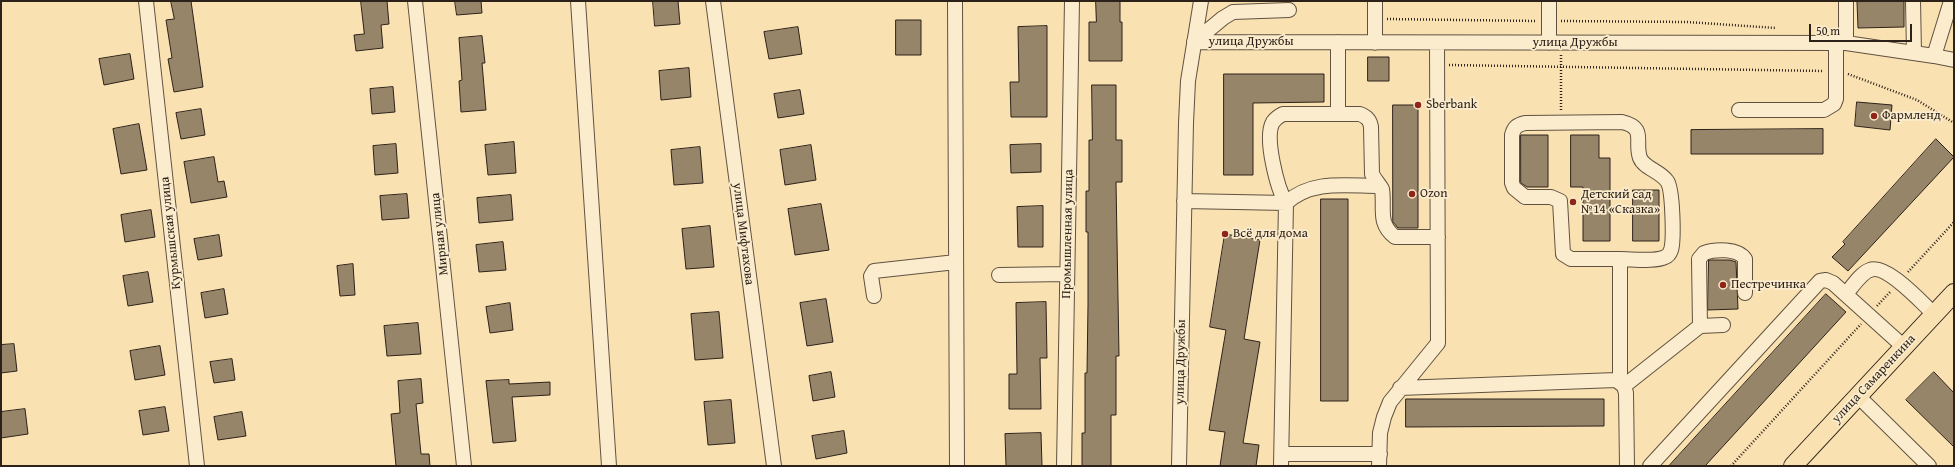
<!DOCTYPE html>
<meta charset="utf-8">
<style>
body{margin:0}
#map{position:relative;width:1955px;height:467px;overflow:hidden;background:#f9e1b2;font-family:"Gentium Book Plus",serif}
canvas{display:block}
.frame{position:absolute;inset:0;border:2px solid #2d221a;pointer-events:none}
.scale{position:absolute;left:1809px;top:24px;width:103px;height:18px;box-sizing:border-box;border:2px solid #2d221a;border-top:0;padding-left:5px;font-size:12px;line-height:14px;white-space:nowrap;color:#2d221a;-webkit-text-stroke:3px #fbeccd;paint-order:stroke}
</style>
<div id="map">
<canvas width="1955" height="467"></canvas>
<div class="frame"></div>
<div class="scale">50 m</div>
</div>
<script>
const ctx = document.querySelector('canvas').getContext('2d');
ctx.lineJoin = 'round';
function paint(path, color) { ctx.fillStyle = color; ctx.fill(path, 'evenodd'); }
function trace(path, color, width, dash) { ctx.strokeStyle = color; ctx.lineWidth = width; ctx.lineCap = dash ? 'butt' : 'round'; ctx.setLineDash(dash || []); ctx.stroke(path); }
function drawText(font, color, halo, rows, align = 'center') {
  ctx.font = font + ' "Gentium Book Plus",serif'; ctx.lineWidth = 3.5; ctx.setLineDash([]); ctx.textBaseline = 'middle'; ctx.strokeStyle = halo; ctx.fillStyle = color; for (const [text, x, y, turn = 0] of rows) {
    ctx.save(); ctx.translate(x, y); ctx.rotate((+turn || 0) * Math.PI / 180); ctx.textAlign = isNaN(turn) ? turn : align; if (halo) ctx.strokeText(text, 0, 0); ctx.fillText(text, 0, 0); ctx.restore();
  }
}
const building = new Path2D(`
 M171,1H191L203,87L174,92L168,59L172,58L166,20L174,19Z
 M361,1H387L389,24L381,25L383,48L356,51L354,35L364,34Z
 M455,1H481L482,13L457,15Z
 M653,1H678L680,24L655,26Z
 M1096,1H1120V22H1122V61H1089V22H1096Z
 M1885,1H1904V27L1858,28L1857,2Z
 M896,20H921V55H896Z
 M1047,26V117H1011L1010,82H1019L1018,27Z
 M798,27L802,54L769,59L764,32Z
 M482,36L485,63H482L486,110L461,112L459,81L462,80L459,38Z
 M130,54L134,79L104,85L99,59Z
 M1368,57H1389V81H1368Z
 M689,68L691,97L661,100L659,71Z
 M1224,74H1324V102L1253,103V175H1224Z
 M1092,85H1116V140H1122V182H1116L1119,356H1116V415H1111V466H1082V433H1085V373H1087L1088,305V232H1086V191H1089V140H1092Z
 M393,87L395,112L372,114L370,89Z
 M800,90L804,114L778,118L774,94Z
 M1857,102L1892,105L1890,130L1855,126Z
 M1393,105H1418V228H1398L1393,222Z
 M201,109L205,135L181,139L176,113Z
 M139,124L147,170L121,174L113,129Z
 M1823,129V154H1691V130Z
 M1521,135H1548V187H1527L1521,183Z
 M1571,135H1599V158H1610V241H1583V187H1571Z
 M1936,139L1954,157L1848,271L1832,257L1845,244L1843,242Z
 M514,142L516,173L488,175L485,145Z
 M396,144L398,173L375,175L373,146Z
 M1041,144V172L1011,173L1010,145Z
 M811,145L816,180L785,185L780,150Z
 M700,147L703,183L674,185L671,150Z
 M214,157L218,182L224,181L227,197L191,203L184,162Z
 M1633,190H1659V241H1633Z
 M407,194L409,218L382,220L380,196Z
 M511,195L513,220L479,223L477,198Z
 M1321,199H1348V401H1321Z
 M821,204L829,250L795,255L788,209Z
 M1043,206V247H1018L1017,207Z
 M151,210L155,237L125,242L121,215Z
 M710,226L714,267L686,269L682,229Z
 M1225,234L1260,240L1244,339L1260,342L1243,443L1259,445L1256,466H1220L1225,432L1209,430L1226,330L1210,327Z
 M219,235L222,256L198,260L194,239Z
 M503,242L506,270L479,272L476,245Z
 M1709,260H1730L1736,262L1738,309L1708,310Z
 M353,264L355,295L340,296L337,266Z
 M148,272L153,302L128,306L123,276Z
 M224,289L228,314L205,318L201,293Z
 M1826,294L1846,312L1705,466H1669Z
 M826,299L833,342L807,346L800,303Z
 M1046,302L1047,358H1040L1041,409H1009V374H1017L1016,303Z
 M510,303L513,330L490,333L486,307Z
 M719,312L723,358L695,360L691,314Z
 M418,323L421,354L387,356L384,326Z
 M14,344L17,371L1,373V345Z
 M160,346L165,375L135,380L130,351Z
 M232,359L235,380L214,383L210,362Z
 M831,372L835,397L813,401L809,376Z
 M1934,372L1954,393V447L1906,400Z
 M421,379L423,403L416,404L421,454H429L430,466H396L391,414L400,413L398,381Z
 M509,380V384L550,382V395L512,397L516,441L493,443L486,381Z
 M1406,399H1604V426L1406,427Z
 M731,400L735,443L708,445L704,402Z
 M165,407L169,431L143,435L139,411Z
 M25,409L28,434L1,438V412Z
 M242,412L246,436L218,440L214,417Z
 M844,431L847,453L816,459L812,436Z
 M1041,433L1042,466H1006L1005,434Z`);
const path = new Path2D(`
 M1387,19L1536,21
 M1561,21L1687,22L1776,28
 M1449,65L1824,71
 M1848,74L1917,100L1954,123
 M1561,110V55
 M1908,272L1954,222
 M1877,306L1890,292
 M1731,466L1861,324`);
const minor = new Path2D(`
 M146,1L197,466
 M415,1L464,466
 M578,1L609,466
 M713,1L774,466
 M955,1L957,466
 M1846,1V43
 M1913,1L1914,53
 M1194,42L1846,43L1934,56L1954,60
 M1194,42L1223,18L1233,12L1289,10
 M1338,42V114
 M1375,43V1
 M1549,43V1
 M1934,56L1951,1
 M1739,110H1824L1834,104L1836,99V43
 M1380,186C1347,186 1312,179 1286,203C1277,188 1264,137 1273,122C1276,118 1279,116 1283,114H1360C1367,117 1370,120 1371,127L1372,174C1375,180 1379,184 1382,189C1385,208 1377,223 1395,237H1438
 M1184,201L1286,203L1281,466
 M1620,259C1632,259 1656,262 1665,257C1668,256 1670,253 1671,250C1674,241 1673,189 1667,181C1660,171 1644,168 1640,158C1634,141 1647,128 1622,122L1525,123C1517,125 1514,127 1512,135V183L1514,188L1525,197H1551L1560,201L1563,254L1571,259H1620V382
 M999,275L1067,274
 M1846,294C1852,287 1861,273 1870,270C1886,263 1922,303 1934,314
 M874,296L871,276L874,271L956,262
 M1700,326L1699,259L1704,253C1715,249 1738,248 1745,259V293
 M1624,386L1700,326L1723,325
 M1400,388L1616,380L1624,386L1626,393L1627,466
 M1858,396L1929,466
 M1282,454H1380
 M1064,466L1072,1
 M1179,466L1186,123L1188,81L1201,1
 M1379,466L1380,433L1384,417L1390,402L1438,343L1437,43
 M1650,466L1820,281L1826,280L1833,283L1904,347`);
const major = new Path2D(`
 M1793,466L1954,293`);
const markers = [
 [1418,105,4,"#8f2418"],
 [1874,116,4,"#8f2418"],
 [1412,194,4,"#8f2418"],
 [1573,202,4,"#8f2418"],
 [1225,234,4,"#8f2418"],
 [1723,285,4,"#8f2418"]
];
const streetNames = [
 ["улица Дружбы",1251,42],
 ["улица Дружбы",1575,43],
 ["Курмышская улица",171,233,-96],
 ["Мирная улица",440,234,-96],
 ["улица Мифтахова",743,234,83],
 ["Промышленная улица",1068,234,-89],
 ["улица Дружбы",1181,362,-89],
 ["улица Самаренкина",1874,379,-47]
];
const poiNames = [
 ["Sberbank",1426,105],
 ["Фармленд",1882,116],
 ["Ozon",1420,194],
 ["Детский сад",1581,195],
 ["№14 «Сказка»",1581,210],
 ["Всё для дома",1233,234],
 ["Пестречинка",1731,285]
];
paint(building, '#978569');
trace(building, '#2d221a', 1);
trace(minor, '#605240', 16);
trace(major, '#2d221a', 20);
trace(path, '#2d221a', 2.5, [1, 2]);
trace(minor, '#fbeccd', 14);
trace(major, '#f9e1b2', 18);
for (const [x, y, r, color] of markers) { const dot = new Path2D(); dot.arc(x, y, r, 0, 2 * Math.PI); ctx.fillStyle = color; ctx.fill(dot); trace(dot, '#fbeccd', 1.5); }
drawText('13px', '#2d221a', '#fbeccd', streetNames);
drawText('13px', '#2d221a', '#fbeccd', poiNames, 'left');
</script>
